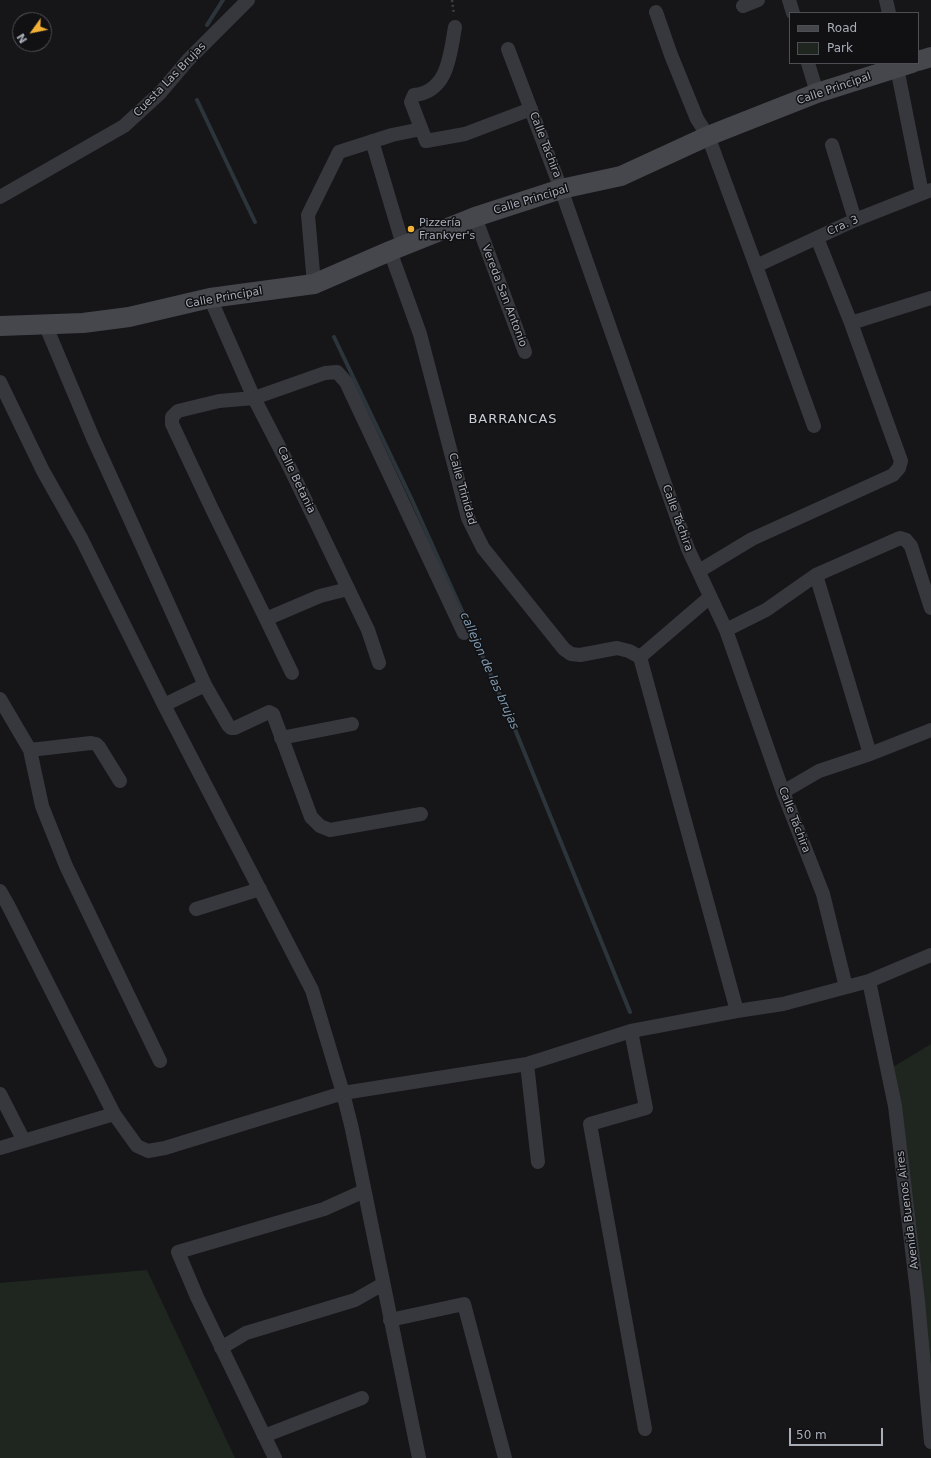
<!DOCTYPE html>
<meta charset="utf-8">
<style>
body{margin:0}
#map{position:relative;width:931px;height:1458px;overflow:hidden;background:#161618;font-family:"DejaVu Sans",sans-serif}
canvas{display:block}
.legend{position:absolute;left:789px;top:12px;width:130px;height:52px;box-sizing:border-box;background:#111113;border:1px solid #4d4f55;margin:0;padding:5px 7px;list-style:none;font-size:12px;color:#a8adb8}
.legend li{display:flex;align-items:center;gap:8px;height:20px}
.legend b{width:20px;border:1px solid #4d4f55}
.north{position:absolute;left:12px;top:12px;width:40px;height:40px;box-sizing:border-box;background:#111113;border:1px solid #4d4f55;border-radius:50%;rotate:237deg;font-size:11px;font-weight:700;line-height:16px;text-align:center;color:#a8adb8}
.north::after{content:'';display:block;margin:auto;width:14px;height:18px;background:#f2b134;clip-path:polygon(50% 0,100% 100%,50% 72%,0 100%)}
.scale{position:absolute;left:789px;top:1428px;width:94px;height:18px;box-sizing:border-box;border:2px solid #a8adb8;border-top:0;padding-left:5px;font-size:12px;line-height:14px;white-space:nowrap;color:#a8adb8;-webkit-text-stroke:3px #111113;paint-order:stroke}
</style>
<div id="map">
<canvas width="931" height="1458"></canvas>
<ul class="legend">
<li><b style="height:5px;background:#45474d"></b>Road</li>
<li><b style="height:11px;background:#1e261f"></b>Park</li>
</ul>
<div class="north">N</div>
<div class="scale">50 m</div>
</div>
<script>
const ctx = document.querySelector('canvas').getContext('2d');
ctx.lineJoin = 'round';
function paint(path, color) { ctx.fillStyle = color; ctx.fill(path, 'evenodd'); }
function trace(path, color, width, dash) { ctx.strokeStyle = color; ctx.lineWidth = width; ctx.lineCap = dash ? 'butt' : 'round'; ctx.setLineDash(dash || []); ctx.stroke(path); }
function drawText(font, color, halo, rows, align = 'center') {
  ctx.font = font + ' "DejaVu Sans",sans-serif'; ctx.lineWidth = 3; ctx.setLineDash([]); ctx.textBaseline = 'middle'; ctx.strokeStyle = halo; ctx.fillStyle = color; for (const [text, x, y, turn = 0] of rows) {
    ctx.save(); ctx.translate(x, y); ctx.rotate((+turn || 0) * Math.PI / 180); ctx.textAlign = isNaN(turn) ? turn : align; if (halo) ctx.strokeText(text, 0, 0); ctx.fillText(text, 0, 0); ctx.restore();
  }
}
const green = new Path2D(`
 M931,1044V1458L918,1301L888,1070Z
 M147,1270L235,1458H0V1283Z`);
const stream = new Path2D(`
 M207,25L223,0
 M197,100L255,222
 M334,337L411,498L510,717L630,1012`);
const path = new Path2D(`
 M452,0L454,15`);
const street = new Path2D(`
 M789,0L793,13
 M886,0L889,13
 M743,6L758,0
 M656,12L671,55L697,119L708,136L756,266L814,426
 M455,27C450,55 448,92 414,95L411,102L426,141L465,134L531,109
 M508,49L561,189L688,549L726,630L783,792L823,894L846,987
 M808,63L817,93
 M896,63L922,193
 M372,141L403,245
 M832,145L855,220
 M0,197L124,126L160,93L188,60L248,0
 M475,217L525,352
 M390,251L420,334L468,518L483,548L564,649L571,654L580,655L617,648L629,651L640,657
 M756,266L855,220L931,190
 M314,284L308,215L339,152L392,135L421,129
 M210,298L254,398L289,466L368,630L379,663
 M851,323L931,298
 M45,324L93,438L129,517L205,685L228,725L231,728H235L269,712L273,714L311,817L320,826L330,830L421,814
 M0,382L43,471L82,540L164,705L312,990L343,1093L352,1129L419,1458
 M699,571L752,539L893,475L899,468L901,461L851,323L817,238
 M816,575L870,754
 M348,589L320,596L266,619L212,509L172,424V417L178,411L219,401L254,398L325,373L337,372L346,382L464,633
 M710,597L640,657L737,1011
 M266,619L292,673
 M726,630L766,610L816,575L900,538L906,540L911,546L931,608
 M0,699L30,750L91,743L96,744L99,747L120,781
 M164,705L205,685
 M281,738L352,724
 M30,750L42,806L66,866L160,1061
 M783,792L819,771L870,754L931,730
 M0,891L8,905L114,1114
 M196,909L260,889
 M869,981L895,1106L918,1301L931,1442
 M631,1031L646,1108L590,1124L645,1429
 M527,1064L538,1162
 M0,1094L24,1141
 M0,1148L114,1114L137,1146L148,1151L165,1148L343,1093L527,1064L631,1031L737,1011L783,1004L869,981L931,955
 M390,1320L464,1304L505,1458
 M221,1348L246,1333L355,1300L383,1284
 M264,1436L362,1398
 M275,1458L197,1297L178,1252L324,1209L364,1191`);
const secondary = new Path2D(`
 M918,61L931,57
 M0,326L83,323L129,317L210,298L314,284L390,251L475,217L561,189L621,176L708,136L817,93L912,63`);
const markers = [
 [411,229,4,"#f2b134"]
];
const streetNames = [
 ["Cuesta Las Brujas",170,80,-46],
 ["Calle Principal",834,89,-19],
 ["Calle Táchira",545,145,69],
 ["Calle Principal",531,200,-17],
 ["Cra. 3",843,226,-24],
 ["Vereda San Antonio",504,296,69],
 ["Calle Principal",224,298,-10],
 ["Calle Betania",296,480,64],
 ["Calle Trinidad",462,489,74],
 ["Calle Táchira",677,518,70],
 ["Calle Táchira",794,820,69],
 ["Avenida Buenos Aires",908,1210,-97]
];
const poiNames = [
 ["Pizzería",419,223],
 ["Frankyer's",419,236]
];
const waterNames = [
 ["callejon de las brujas",489,671,66]
];
const quarterNames = [
 ["BARRANCAS",513,420]
];
paint(green, '#1e261f');
trace(stream, '#2c353c', 4);
trace(path, '#3d3f44', 2.5, [2, 3]);
trace(street, '#37383d', 14);
trace(secondary, '#45474d', 20);
for (const [x, y, r, color] of markers) { const dot = new Path2D(); dot.arc(x, y, r, 0, 2 * Math.PI); ctx.fillStyle = color; ctx.fill(dot); trace(dot, '#111113', 1.5); }
drawText('11px', '#a8adb8', '#111113', streetNames);
drawText('11px', '#a8adb8', '#111113', poiNames, 'left');
drawText('italic 12px', '#7f9bb3', '#111113', waterNames);
ctx.letterSpacing = '1px';
drawText('13px', '#c9ccd4', '#111113', quarterNames);
ctx.letterSpacing = '0px';
</script>
